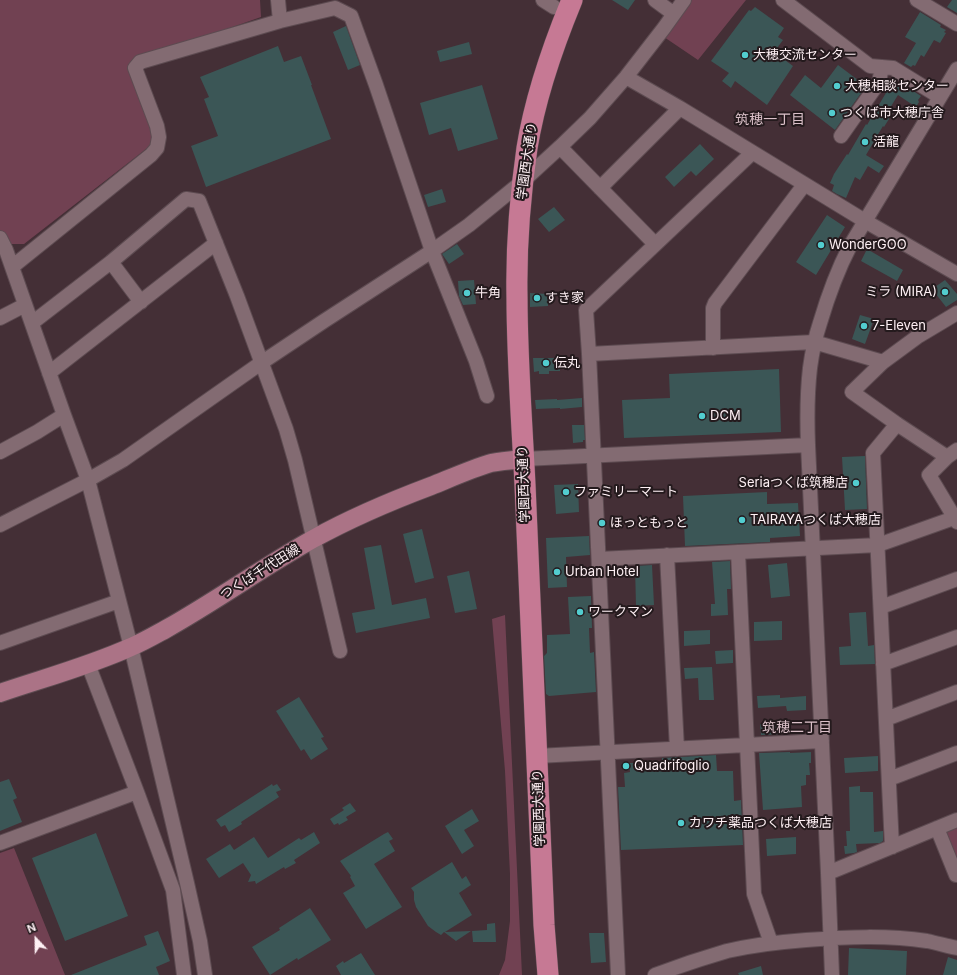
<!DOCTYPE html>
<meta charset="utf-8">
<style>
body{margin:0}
#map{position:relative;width:957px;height:975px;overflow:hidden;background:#442f36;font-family:Inter,sans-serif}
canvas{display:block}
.north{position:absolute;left:16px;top:919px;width:40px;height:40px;-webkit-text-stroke:3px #241a1d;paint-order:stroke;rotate:338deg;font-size:11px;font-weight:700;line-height:16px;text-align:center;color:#fef0f4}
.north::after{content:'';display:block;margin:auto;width:14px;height:18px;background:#fef0f4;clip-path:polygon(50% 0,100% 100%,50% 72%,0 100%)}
</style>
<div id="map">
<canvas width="957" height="975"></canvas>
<div class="north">N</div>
</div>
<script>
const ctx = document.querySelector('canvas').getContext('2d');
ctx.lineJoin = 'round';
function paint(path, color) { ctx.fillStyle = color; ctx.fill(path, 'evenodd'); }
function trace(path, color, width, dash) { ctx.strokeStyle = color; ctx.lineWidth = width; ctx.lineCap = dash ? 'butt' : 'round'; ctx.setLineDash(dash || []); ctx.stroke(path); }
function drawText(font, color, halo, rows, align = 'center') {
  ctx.font = font + ' Inter,"Noto Sans JP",sans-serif'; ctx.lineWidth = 4; ctx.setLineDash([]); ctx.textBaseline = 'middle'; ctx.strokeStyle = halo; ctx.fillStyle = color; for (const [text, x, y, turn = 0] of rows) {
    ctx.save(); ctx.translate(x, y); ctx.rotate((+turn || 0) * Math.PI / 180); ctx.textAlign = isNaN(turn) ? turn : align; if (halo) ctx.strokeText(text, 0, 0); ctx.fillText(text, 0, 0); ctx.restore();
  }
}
const green = new Path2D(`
 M0,0H260L261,17L133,62L155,142L24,244H0Z
 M691,0H746L698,60L664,37Z
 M505,615L522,975H499L505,960L510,921V874L505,771L492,619Z
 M957,824V873L936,832Z
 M14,848L65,975H0V853Z`);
const building = new Path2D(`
 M612,0H635L628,10Z
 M952,0H957V13L947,7Z
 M755,7L784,28L778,37L783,40L774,52L793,66L767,105L735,81L731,88L722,81L729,73L711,61L749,10L751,11Z
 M920,12L941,25L940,27L946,30L944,32L946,33L940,43L934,40L924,57L921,55L915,66L913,65L911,67L904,63L916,43L905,37Z
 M346,26L360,65L348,70L333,32Z
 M469,42L472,54L440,62L437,51Z
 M278,46L284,62L301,56L312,85H311L331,139L206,187L191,146L218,136L204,99L209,97L200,77Z
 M838,65L866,86L835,130L790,95L805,75L821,88Z
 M893,81L909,91L910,89L921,96L918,100L919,102L916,107L898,95L890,108L894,111L884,127L883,126L866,155L884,166L879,173L868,166L860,180L855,177L846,198L837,194L832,191L834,185L830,183L834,174L847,154L848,155L866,124L867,125Z
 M482,85L498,139L458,151L451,128L429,135L420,103Z
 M700,144L714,159L696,176L691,171L674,187L665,177Z
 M442,189L446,202L428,207L424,195Z
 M554,207L565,220L549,232L538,219Z
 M827,215L845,227L816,275L796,262Z
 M457,244L464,254L449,264L442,254Z
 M867,249L903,270L897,281L861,261Z
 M474,280L476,304L463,305L459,296L458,281Z
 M945,280L957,294V300L946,307L932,289Z
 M530,293L548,294V306L530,307Z
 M860,315L874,319L865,344L852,339Z
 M533,358H560V371H549V374H539V371L534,372Z
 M779,369L781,432L624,438L622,400L670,398L669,374Z
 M582,398V407L560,409V408L536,409L535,400L557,399V400Z
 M572,425H584L585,440H583V442L573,443Z
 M865,456L867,509L845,510L842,457Z
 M578,484L579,512L556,514L554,485Z
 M767,492V504L798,503L800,536L770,538V542L685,546L683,496Z
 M422,529L434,578L415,583L403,534Z
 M589,536L590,555L566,557L567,587L548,588L546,538Z
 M381,545L392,605L426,598L430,618L356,633L352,613L375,609L364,548Z
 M730,561L731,589H727L728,615L711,616V604H715L712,562Z
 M787,563L790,596L771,598L768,565Z
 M652,565L654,605L636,606L635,566Z
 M469,571L477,609L455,613L447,576Z
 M591,596L592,628H589L590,653L594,652L596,692L549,696L546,694L544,656L547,653V635L570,634L568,597Z
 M866,612L868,646L874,645L875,664L840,665L839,647L851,646L849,613Z
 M782,621V640L754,641V622Z
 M710,630V644L684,646V631Z
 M733,650V663L716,664L715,651Z
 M712,667L714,700H699L698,678L685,679L684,668Z
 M780,695V698L806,696V710L787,711L786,706L758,708L757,696Z
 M299,697L324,737L321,738L328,749L311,760L304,749L301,751L276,711Z
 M782,722L783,734L761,735L760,724Z
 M790,752V753L811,752V763H809L810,775H806V785L801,786L802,807L763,810L759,753Z
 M716,755L717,771H733L734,801L741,800L743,845L621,850L618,787H625L624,773L630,772L629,763H638V765L662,764V758Z
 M878,756V771L845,773L844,758Z
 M9,779L17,798L13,800L22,822L0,831V782Z
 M272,784L273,786L277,784L281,790L276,792L279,797L241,822L242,824L229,832L225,825L221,827L216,820Z
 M860,786V792H873L874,832L883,831V841L880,843L856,844L857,852L854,853L845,854L844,846H847L846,831H850L849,787Z
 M350,803L356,811L346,817L348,820L339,825L338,823L334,825L330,819L344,810L342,808Z
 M472,809L479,821L464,830L474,846L462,854L445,826Z
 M314,832L320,843L294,860L296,863L285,869L284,867L256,884L255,881L248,882L251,875L243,863L219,878L206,859L230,844L234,850L254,837L268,858L299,838L301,840Z
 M388,832L393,839L389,841L395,851L374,864L402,907L366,929L343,893L355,886L350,877L351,876L340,861L384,834Z
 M96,833L128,916L65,941L32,858Z
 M796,837V854L767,856L766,839Z
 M452,862L462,879L466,876L471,885L459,893L472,915L445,932L471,931L456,941L444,932L441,935L436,932L428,926L416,907L414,900V892L411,888Z
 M310,908L331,940L298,960L297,958L270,975L252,947L280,930L279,928Z
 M495,923L496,942H473L472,931L487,930V924Z
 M158,931L170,961L156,967L159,975H71L147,945L144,936Z
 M589,933H604L606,962L591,963Z
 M849,948L907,951L906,975H848Z
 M361,953L375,975H341L336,966L343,961L344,963Z
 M948,957L957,960V975H943Z
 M761,966L763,975H739L738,973Z`);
const minor = new Path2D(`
 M278,0L280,21
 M543,0L554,7
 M655,0L674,14
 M783,0L870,66L893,68L940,97
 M917,0L957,24
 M626,77L680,108L865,221L957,274
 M841,136L879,82L882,67
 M560,147L655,244
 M600,188L680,108
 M0,238L6,250L64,415L88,480L131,647L187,883L200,941L205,975
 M111,262L141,302
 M12,267L151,155L157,148L159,137L157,126L135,68L140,62L280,21L335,8L351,16L376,85L432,251L476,361L487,396
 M0,318L25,305
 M32,323L111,262L186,199L199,201L237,296L286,429L295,460L340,651
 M713,348V308L715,303L804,185
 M589,354L814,342L883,362
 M49,373L216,243
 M957,450L947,457L929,475L957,522
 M0,452L37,432L64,415
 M947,457L897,424L852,392L883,362L917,337L957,313
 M524,459L808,445
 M0,525L88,480L123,460L261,363L324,321L432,251L469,225L523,181L560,147L590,118L626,77L664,28L684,0
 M738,552L754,894L771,943
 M667,555L677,749
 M599,559L878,545L954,518
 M881,607L957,579
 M0,643L119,601
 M88,664L137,792L173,890L184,975
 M883,664L957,637
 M886,719L957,692
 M537,756L822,741
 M889,779L957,753
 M937,828L956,875H957
 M0,843L137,792
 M892,847L873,453L897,424
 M828,873L957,820
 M618,975L589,354L586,310L752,153
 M655,975C679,966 703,958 727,951C753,945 779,942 806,940C846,937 887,935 927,941C937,943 947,946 957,948
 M832,975L828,873L808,445C807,419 807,394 810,368C812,353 815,338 820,323C828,296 837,271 850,246L957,69`);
const major = new Path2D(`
 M0,693C44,678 89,666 131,647C143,642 155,635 166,629C216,601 263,567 313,539C351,518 391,501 431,486C451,478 471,469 491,463C501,461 513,460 524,459`);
const highway = new Path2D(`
 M548,975L544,925C538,778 530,631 525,485C522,422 517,360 517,297C516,247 520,197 527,148C535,98 553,46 572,0`);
const markers = [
 [745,55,4,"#52cdcf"],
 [837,86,4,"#52cdcf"],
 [832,113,4,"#52cdcf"],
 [865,142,4,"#52cdcf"],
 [821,245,4,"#52cdcf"],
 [945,292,4,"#52cdcf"],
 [467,293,4,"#52cdcf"],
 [537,298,4,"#52cdcf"],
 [864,326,4,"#52cdcf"],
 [546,363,4,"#52cdcf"],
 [702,416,4,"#52cdcf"],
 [856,483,4,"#52cdcf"],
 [566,492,4,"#52cdcf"],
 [742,520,4,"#52cdcf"],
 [602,523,4,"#52cdcf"],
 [557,572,4,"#52cdcf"],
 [580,612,4,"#52cdcf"],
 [626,766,4,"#52cdcf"],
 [681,823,4,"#52cdcf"]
];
const poiNames = [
 ["大穂交流センター",753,55],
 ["大穂相談センター",845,86],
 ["つくば市大穂庁舎",840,113],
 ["活龍",873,142],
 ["WonderGOO",829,245],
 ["ミラ (MIRA)",937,292,"right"],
 ["牛角",475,293],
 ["すき家",545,298],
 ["7-Eleven",872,326],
 ["伝丸",554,363],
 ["DCM",710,416],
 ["Seriaつくば筑穂店",848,483,"right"],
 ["ファミリーマート",574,492],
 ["TAIRAYAつくば大穂店",750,520],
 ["ほっともっと",610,523],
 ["Urban Hotel",565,572],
 ["ワークマン",588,612],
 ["Quadrifoglio",634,766],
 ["カワチ薬品つくば大穂店",689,823]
];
const streetNames = [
 ["学園西大通り",527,161,-82],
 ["学園西大通り",524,484,-92],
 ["つくば千代田線",260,572,-32],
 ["学園西大通り",539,808,-92]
];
const neighbourhoodNames = [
 ["筑穂一丁目",770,120],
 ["筑穂二丁目",797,728]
];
paint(green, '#714152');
paint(building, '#3b5656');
trace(minor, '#5d4b51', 16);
trace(major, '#5d4b51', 20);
trace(highway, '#5d4b51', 22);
trace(minor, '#836b72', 14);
trace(major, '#ab7386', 18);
trace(highway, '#c67994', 21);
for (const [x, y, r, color] of markers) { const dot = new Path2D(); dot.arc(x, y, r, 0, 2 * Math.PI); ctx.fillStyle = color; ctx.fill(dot); trace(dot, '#241a1d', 1.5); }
drawText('13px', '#fef0f4', '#241a1d', poiNames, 'left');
drawText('13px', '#fef0f4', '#241a1d', streetNames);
drawText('14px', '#dac0c8', '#241a1d', neighbourhoodNames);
</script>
